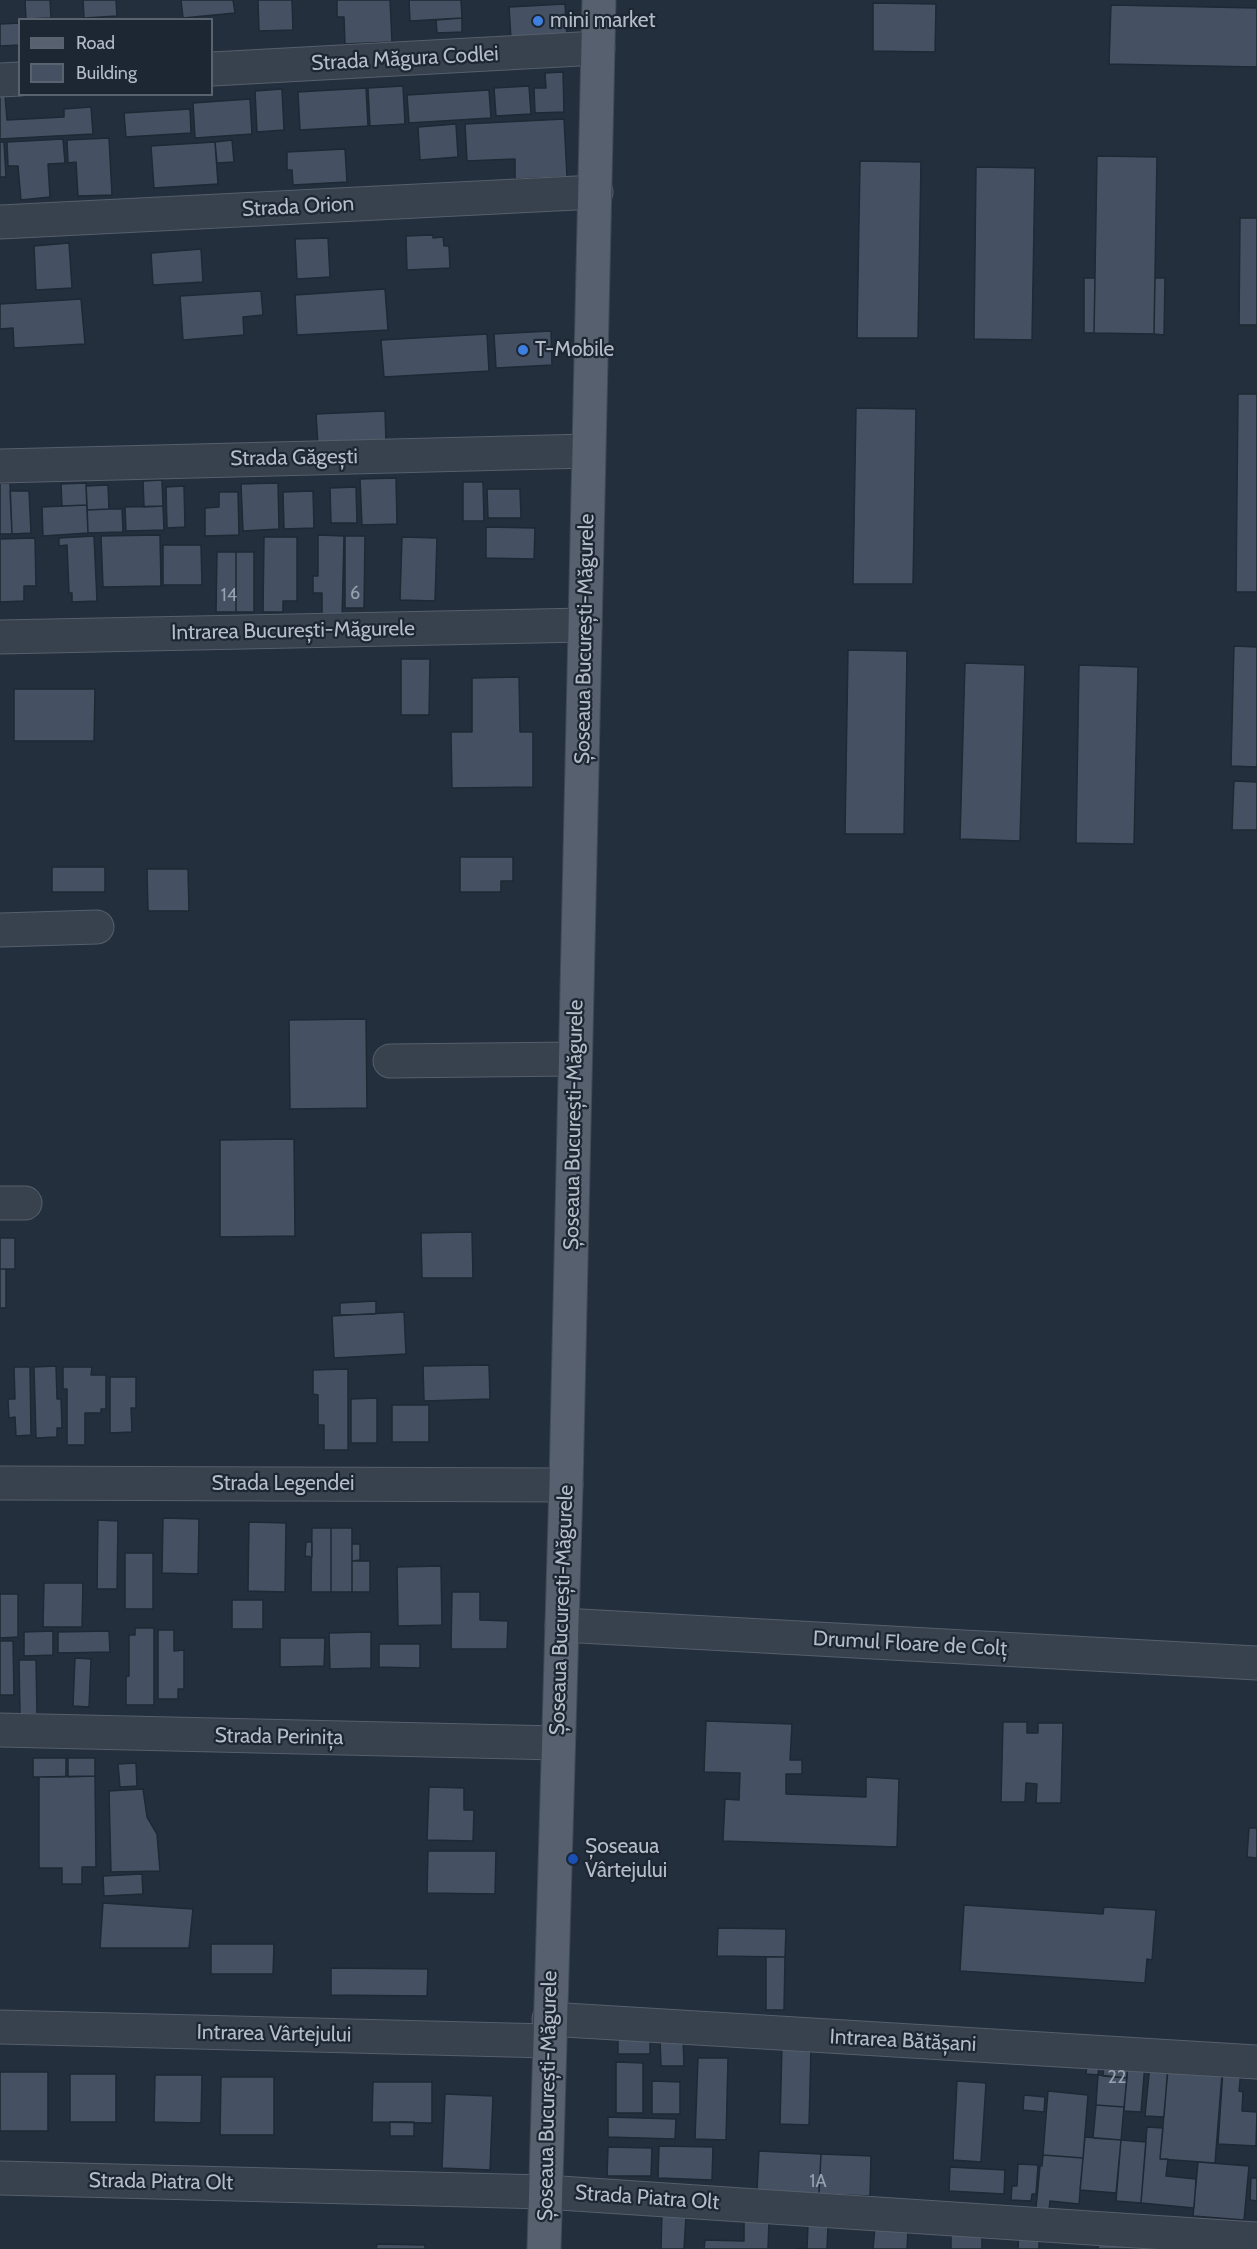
<!DOCTYPE html>
<meta charset="utf-8">
<style>
body{margin:0}
#map{position:relative;width:1257px;height:2249px;overflow:hidden;background:#242f3e;font-family:Cabin,sans-serif}
canvas{display:block}
.legend{position:absolute;left:18px;top:18px;width:195px;height:78px;box-sizing:border-box;background:#1d2633;border:2px solid #59626f;margin:0;padding:8px 10px;list-style:none;font-size:18px;color:#b4bcc9}
.legend li{display:flex;align-items:center;gap:12px;height:30px}
.legend b{width:30px;border:2px solid #59626f}
</style>
<div id="map">
<canvas width="1257" height="2249"></canvas>
<ul class="legend">
<li><b style="height:8px;background:#56606e"></b>Road</li>
<li><b style="height:16px;background:#455162"></b>Building</li>
</ul>
</div>
<script>
const ctx = document.querySelector('canvas').getContext('2d');
ctx.lineJoin = 'round';
function paint(path, color) { ctx.fillStyle = color; ctx.fill(path, 'evenodd'); }
function trace(path, color, width, dash) { ctx.strokeStyle = color; ctx.lineWidth = width; ctx.lineCap = dash ? 'butt' : 'round'; ctx.setLineDash(dash || []); ctx.stroke(path); }
function drawText(font, color, halo, rows, align = 'center') {
  ctx.font = font + ' Cabin,sans-serif'; ctx.lineWidth = 4.5; ctx.setLineDash([]); ctx.textBaseline = 'middle'; ctx.strokeStyle = halo; ctx.fillStyle = color; for (const [text, x, y, turn = 0] of rows) {
    ctx.save(); ctx.translate(x, y); ctx.rotate((+turn || 0) * Math.PI / 180); ctx.textAlign = isNaN(turn) ? turn : align; if (halo) ctx.strokeText(text, 0, 0); ctx.fillText(text, 0, 0); ctx.restore();
  }
}
const building = new Path2D(`
 M25,0H50L51,18L26,19Z
 M83,0H116L117,16L84,18Z
 M181,0H233L235,13L183,18Z
 M258,0H292L293,30L259,31Z
 M337,0H390L392,42L345,44L344,17H337Z
 M409,0H461L462,18L410,21Z
 M873,3L936,4L935,52L873,51Z
 M565,4L567,36L511,39L509,7Z
 M1111,5L1257,8V67L1109,64Z
 M462,18V32L437,33L436,20Z
 M20,23V45L0,46V24Z
 M563,72L564,112L535,113L534,88H546L545,73Z
 M403,86L405,124L370,126L368,88Z
 M529,86L531,114L496,116L494,88Z
 M366,88L368,126L300,130L298,92Z
 M282,89L284,130L257,132L255,91Z
 M489,90L491,118L409,123L407,95Z
 M5,95L7,120L64,117V109L91,107L93,134L0,139V96Z
 M250,99L252,134L195,138L193,103Z
 M190,109L191,133L126,137L124,113Z
 M564,119L567,177L515,179V159L467,161L465,124Z
 M456,124L458,157L420,160L418,127Z
 M109,138L112,195L78,196L76,162L68,163L67,140Z
 M63,139L65,163L48,164L50,197L21,200L18,166H8L7,142Z
 M232,140L234,162L217,163L215,142Z
 M0,142H4L6,177H0Z
 M215,142L218,184L154,188L151,146Z
 M345,149L347,182L293,185L292,170H287V152Z
 M1097,156L1157,157L1154,334L1094,333Z
 M860,161L921,162L918,338H857Z
 M976,167L1035,168L1032,340L974,339Z
 M1240,218H1257V325H1239Z
 M433,235V238L443,237L444,246H449L450,268L407,270L406,236Z
 M328,238L330,277L297,279L295,239Z
 M69,243L72,288L36,290L34,246Z
 M201,249L203,282L153,285L151,253Z
 M1084,278H1095L1094,333H1084Z
 M1155,278H1165L1164,335L1154,334Z
 M385,289L388,330L297,335L295,295Z
 M261,291L263,315L243,317L244,335L183,340L180,296Z
 M81,299L85,344L14,348L13,328L0,329V304Z
 M551,331L552,365L496,368L494,334Z
 M487,334L489,371L384,377L381,340Z
 M1238,394H1257V592H1236Z
 M856,408L916,409L913,584H853Z
 M385,411L386,443L318,446L316,414Z
 M396,478L397,524L362,525L360,479Z
 M162,480L163,506L144,507L143,481Z
 M463,482H483L484,521H463Z
 M0,483H10L12,534H0Z
 M86,483L87,505L62,506L61,484Z
 M278,483L279,529L243,531L241,484Z
 M108,485L109,509L87,510L86,486Z
 M184,486L185,527L167,528L166,487Z
 M356,487L357,523H331L330,488Z
 M487,489H520L521,518H488Z
 M10,491H29L31,533L12,534Z
 M313,491L314,528L284,529L283,492Z
 M219,492H238L239,535L205,536V508L219,507Z
 M87,505L88,533L43,536L42,507Z
 M163,506L164,530L126,531L125,507Z
 M109,509H122L123,532L88,533L87,510Z
 M486,527L535,528L534,559L486,558Z
 M160,535L161,586L103,587L101,536Z
 M318,535L344,536L342,619H322V593H313V576H318Z
 M94,536L97,601L72,602V593H69L67,545L59,546V538Z
 M345,536H365L364,608H345Z
 M264,537H297V601H283V612H263Z
 M402,537L437,538L435,601L400,600Z
 M35,538L36,586H24V601L0,602V539Z
 M163,545H201L202,585H163Z
 M217,552H236V612H216Z
 M236,552H254V612H236Z
 M1234,646L1257,647V767L1231,766Z
 M848,650L907,651L904,834H845Z
 M401,659H430L429,715H401Z
 M965,663L1025,665L1020,841L960,839Z
 M1079,665L1138,667L1134,844L1076,843Z
 M519,677L520,732H533V787L452,788L451,732H472V678Z
 M14,689H95L94,741H14Z
 M1234,781L1257,782V830H1232Z
 M460,857H513V881H501V892H460Z
 M52,867H105V892H52Z
 M147,869H188L189,911H148Z
 M366,1019L367,1108L290,1109L289,1020Z
 M294,1139L295,1236L220,1237V1140Z
 M472,1232L473,1278H422L421,1233Z
 M0,1238H15V1269H0Z
 M0,1269H6V1308H0Z
 M376,1301V1314L340,1315V1303Z
 M404,1312L406,1354L334,1358L332,1316Z
 M489,1365L490,1399L424,1401L423,1366Z
 M56,1366L57,1399H61L62,1428H57V1437L36,1438L34,1367Z
 M14,1367H30L31,1435L16,1436L15,1417L9,1418L8,1399H15Z
 M63,1367H92L91,1375H106V1409H101V1413H85V1445H67V1389H63Z
 M348,1369V1450H324V1425H318V1395L313,1394V1370Z
 M110,1377H136V1408H131L132,1432L110,1433Z
 M377,1398V1443H351V1399Z
 M392,1405H429V1442H392Z
 M163,1518L199,1519L198,1574L162,1573Z
 M98,1520L118,1521L117,1589H97Z
 M249,1522L286,1523L285,1592L248,1591Z
 M312,1528H331V1592H311Z
 M331,1528H352V1592H331Z
 M306,1542H312V1557L305,1556Z
 M352,1544H360V1560L352,1561Z
 M125,1553H153V1609H125Z
 M352,1561H370V1592H352Z
 M441,1566L442,1625L398,1626L397,1567Z
 M44,1583H83L82,1627H43Z
 M452,1592H480V1620L508,1621L507,1649H451Z
 M0,1594H18V1637L0,1638Z
 M232,1600H263V1629H232Z
 M135,1628H154V1705H126V1677L129,1676V1635H135Z
 M158,1630H174V1651L184,1650V1689H178V1699H158Z
 M53,1631V1655L24,1656V1632Z
 M109,1631L110,1652L58,1653V1632Z
 M371,1632V1668L330,1669L329,1633Z
 M280,1638H325L324,1666L280,1667Z
 M0,1641H13L14,1695H0Z
 M379,1644H420V1668L379,1667Z
 M75,1658L91,1659L89,1707L73,1706Z
 M19,1660H36L37,1714H20Z
 M706,1721L792,1724L790,1760H802V1774H786V1794L866,1797V1777L899,1779L897,1847L723,1841L725,1799L739,1800L740,1773L704,1772Z
 M1003,1722H1027V1733H1038V1723H1063L1061,1803H1036L1037,1784L1026,1783L1025,1802H1001Z
 M33,1758H66V1777H33Z
 M68,1758H95V1776L68,1777Z
 M136,1763L137,1786L120,1787L118,1764Z
 M95,1776L96,1867H82V1884H62V1868H39V1777Z
 M429,1787L464,1788V1810H474L473,1841L427,1840Z
 M143,1789L147,1817L157,1834L160,1871L111,1872L109,1791Z
 M1249,1828H1257V1858L1247,1857Z
 M428,1851H496L495,1894L427,1893Z
 M142,1874L143,1894L104,1896L103,1876Z
 M103,1903L193,1909L189,1948H100Z
 M964,1905L1103,1914L1104,1907L1156,1910L1152,1960L1147,1959L1145,1983L960,1971Z
 M718,1928L786,1929L785,1957L717,1956Z
 M211,1944H274L273,1974H211Z
 M766,1957H785L784,2010H766Z
 M331,1968L428,1969L427,1996L331,1995Z
 M618,2036H650V2054H618Z
 M660,2038H683L684,2066H661Z
 M782,2045L811,2046L809,2125L780,2124Z
 M698,2058H728L726,2140L695,2139Z
 M1104,2060L1128,2062L1127,2078L1103,2076Z
 M616,2062L643,2063V2113H616Z
 M1128,2062L1145,2064L1141,2112L1124,2111Z
 M1150,2064L1168,2065L1164,2117L1145,2116Z
 M1087,2065L1099,2066L1098,2075L1086,2074Z
 M1168,2069L1222,2074L1215,2163L1160,2159Z
 M1223,2070L1241,2071L1239,2091L1243,2092L1242,2111L1257,2112L1256,2146L1218,2144Z
 M0,2072H48V2131H0Z
 M70,2074H116V2122H70Z
 M155,2075H202L201,2123L154,2122Z
 M1098,2075L1127,2078L1124,2107L1096,2105Z
 M221,2077H274V2135H220Z
 M652,2081L680,2082V2114H652Z
 M957,2081L986,2083L981,2162L953,2160Z
 M373,2082H432V2123L372,2122Z
 M1048,2091L1088,2095L1083,2158L1043,2155Z
 M445,2094L493,2096L490,2170L442,2168Z
 M1024,2095L1045,2097L1044,2112L1023,2110Z
 M1096,2105L1124,2107L1121,2140L1093,2138Z
 M608,2117L676,2119L675,2139L608,2137Z
 M390,2122H414V2136H390Z
 M1147,2127L1163,2128L1160,2159H1168L1166,2176L1196,2179L1194,2208L1141,2203Z
 M1085,2137L1121,2140L1116,2193L1080,2190Z
 M1121,2140L1146,2142L1141,2203L1116,2201Z
 M659,2146L713,2147L712,2180L658,2178Z
 M608,2147L652,2148L651,2176H607Z
 M759,2151L821,2154L819,2194L757,2191Z
 M821,2154L871,2156L870,2196L819,2194Z
 M1043,2155L1083,2158L1079,2204L1050,2201L1049,2209L1036,2208L1040,2166H1042Z
 M1198,2162L1249,2166L1244,2220L1193,2216Z
 M1018,2164L1038,2165L1036,2194H1032L1031,2201L1011,2200L1012,2186H1017Z
 M950,2167L1005,2170L1004,2194L949,2191Z
 M1251,2178H1257V2201L1250,2200Z
 M662,2213L686,2216L684,2249H661Z
 M744,2219L769,2220L768,2249H704L705,2240L744,2241Z
 M808,2225H828L827,2249H796L807,2248Z
 M875,2227L908,2229L907,2249H873Z
 M1019,2231L1039,2232V2249H1018Z
 M951,2232L982,2234V2249H951Z
 M1099,2237L1137,2239V2249H1098Z
 M377,2244L425,2245V2249H376Z`);
const minor = new Path2D(`
 M212,69L598,48
 M0,80L20,79
 M0,222L596,192
 M0,466L588,451
 M0,637L585,625
 M0,930L97,927
 M390,1061L575,1059
 M0,1203H25
 M0,1483L566,1485
 M562,1625L1257,1663
 M0,1730L558,1743
 M549,2019L1257,2062
 M0,2027L548,2041
 M0,2178L545,2192L1257,2239`);
const major = new Path2D(`
 M544,2249L566,1485L599,0`);
const markers = [
 [538,21,6,"#3f7fe0"],
 [523,350,6,"#3f7fe0"],
 [573,1859,6,"#1a4fb4"]
];
const numberNames = [
 ["6",355,594],
 ["14",229,596],
 ["22",1117,2078],
 ["1A",818,2182]
];
const poiNames = [
 ["mini market",550,21],
 ["T-Mobile",535,350],
 ["Șoseaua",585,1847],
 ["Vârtejului",585,1871]
];
const streetNames = [
 ["Strada Măgura Codlei",405,59,-3],
 ["Strada Orion",298,207,-3],
 ["Strada Găgești",294,458,-1],
 ["Intrarea București-Măgurele",293,631,-1],
 ["Șoseaua București-Măgurele",585,639,-89],
 ["Șoseaua București-Măgurele",574,1125,-89],
 ["Strada Legendei",283,1484],
 ["Șoseaua București-Măgurele",562,1610,-88],
 ["Drumul Floare de Colț",910,1644,3],
 ["Strada Perinița",279,1737,1],
 ["Intrarea Vârtejului",274,2034,1],
 ["Intrarea Bătășani",903,2041,3],
 ["Șoseaua București-Măgurele",548,2096,-89],
 ["Strada Piatra Olt",161,2182,1],
 ["Strada Piatra Olt",647,2198,4]
];
paint(building, '#455162');
trace(building, '#1f2835', 1.5);
trace(minor, '#565f6c', 35);
trace(major, '#414a57', 35);
trace(minor, '#38414e', 33);
trace(major, '#56606e', 33);
for (const [x, y, r, color] of markers) { const dot = new Path2D(); dot.arc(x, y, r, 0, 2 * Math.PI); ctx.fillStyle = color; ctx.fill(dot); trace(dot, '#1d2633', 2); }
drawText('18px', '#98a1af', null, numberNames);
drawText('21px', '#b4bcc9', '#1d2633', poiNames, 'left');
drawText('21px', '#b4bcc9', '#1d2633', streetNames);
</script>
